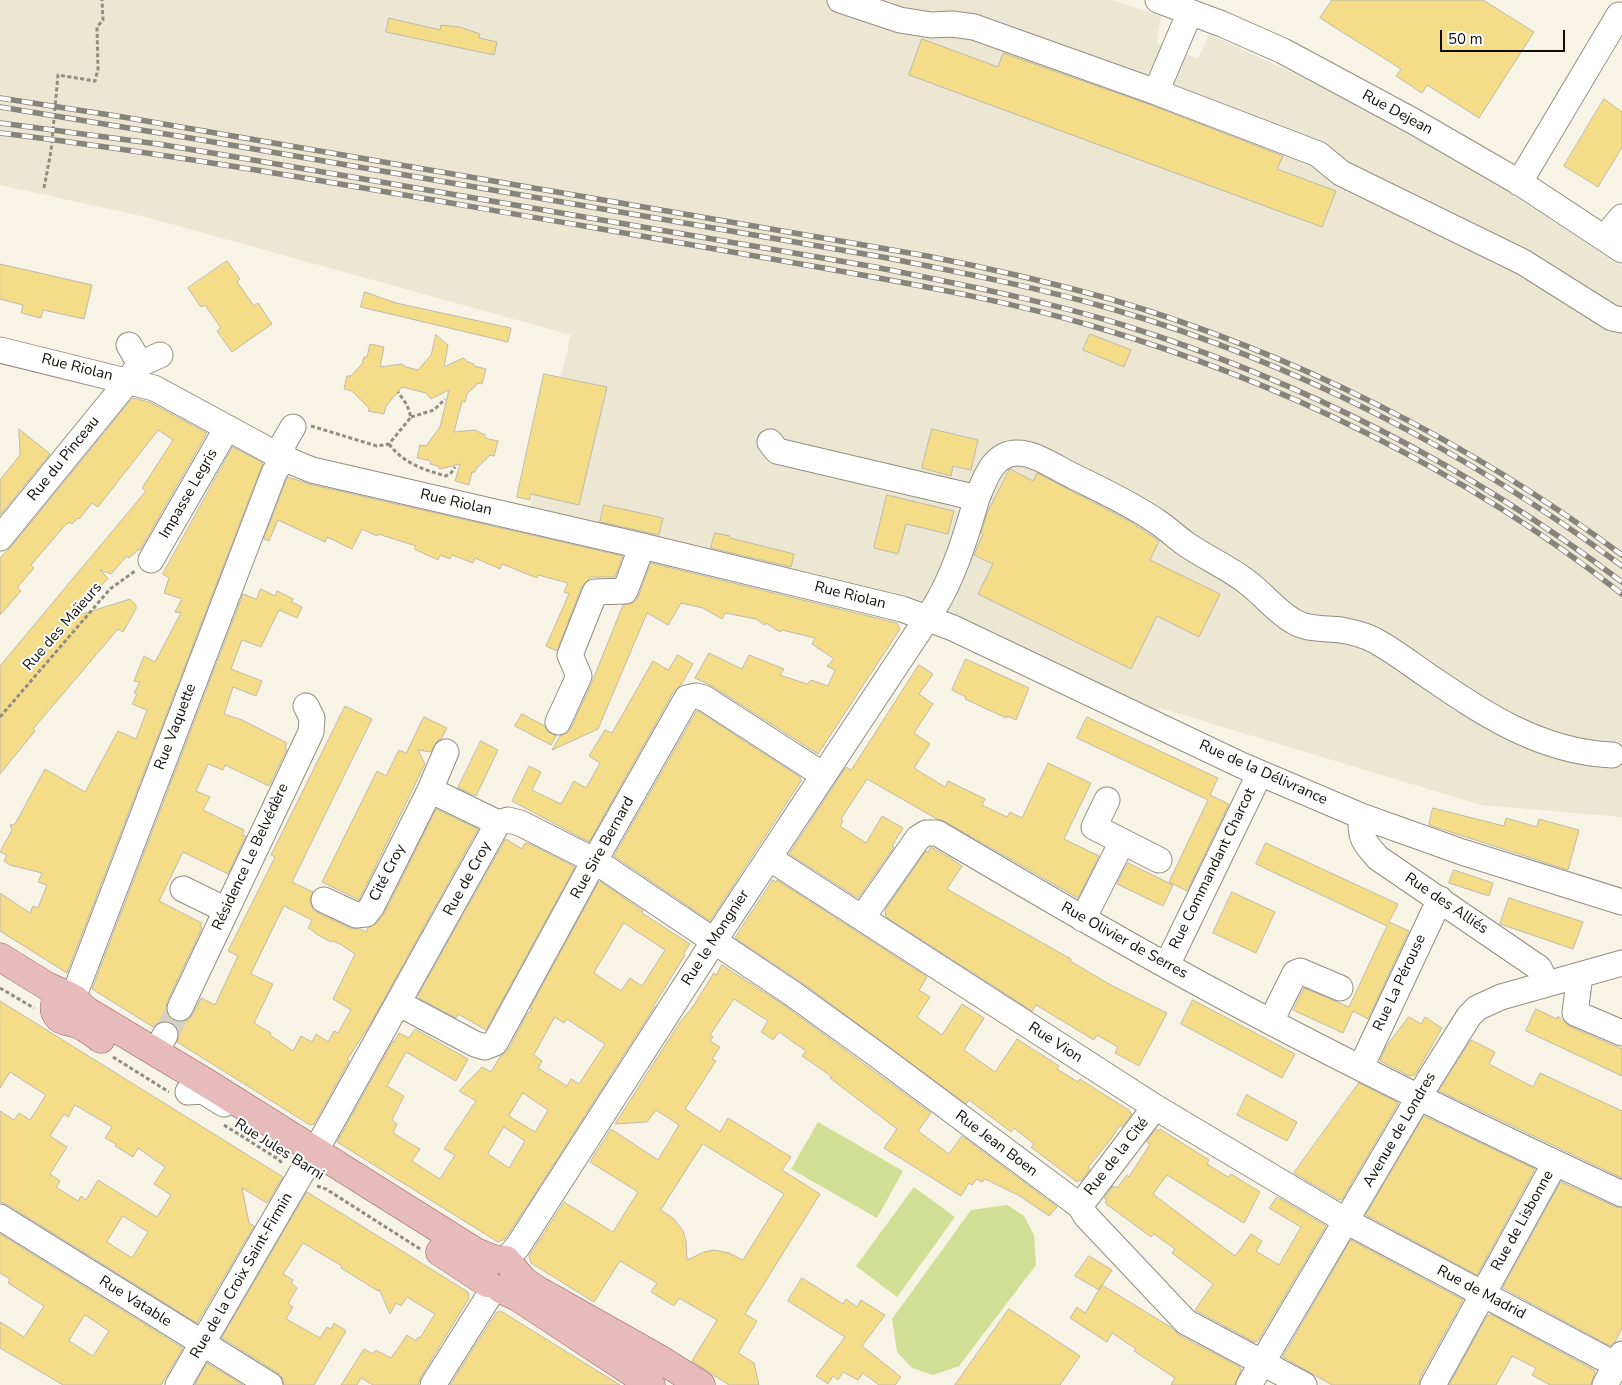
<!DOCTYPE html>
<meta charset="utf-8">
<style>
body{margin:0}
#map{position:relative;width:1622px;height:1385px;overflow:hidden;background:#f8f4e5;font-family:"Nunito Sans",sans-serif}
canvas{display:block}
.scale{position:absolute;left:1440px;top:30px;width:125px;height:22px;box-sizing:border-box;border:2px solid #0f0e09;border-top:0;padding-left:6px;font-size:15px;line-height:18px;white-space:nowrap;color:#0f0e09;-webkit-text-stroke:4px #fff;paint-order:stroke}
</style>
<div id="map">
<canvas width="1622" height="1385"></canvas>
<div class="scale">50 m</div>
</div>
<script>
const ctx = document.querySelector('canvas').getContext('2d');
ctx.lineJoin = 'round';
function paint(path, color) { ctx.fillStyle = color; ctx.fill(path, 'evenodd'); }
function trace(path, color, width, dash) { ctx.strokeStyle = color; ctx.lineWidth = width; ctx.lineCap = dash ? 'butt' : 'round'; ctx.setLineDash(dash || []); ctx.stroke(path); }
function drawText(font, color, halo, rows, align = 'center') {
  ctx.font = font + ' "Nunito Sans",sans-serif'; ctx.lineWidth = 4; ctx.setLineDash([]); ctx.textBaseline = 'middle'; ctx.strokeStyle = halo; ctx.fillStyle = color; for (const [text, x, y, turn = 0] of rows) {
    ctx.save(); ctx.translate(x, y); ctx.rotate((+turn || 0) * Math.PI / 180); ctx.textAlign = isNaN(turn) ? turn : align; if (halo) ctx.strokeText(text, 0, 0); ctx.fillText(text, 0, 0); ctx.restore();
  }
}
const built = new Path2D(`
 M0,0H1112L1161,16L1157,42L1198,59L1209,34L1341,95L1506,190L1622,267V817L1481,805L1160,708L1155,719L937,612L530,508L571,335L146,217L0,185Z`);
const green = new Path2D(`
 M818,1122L903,1171L877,1218L791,1169Z
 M914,1187L955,1217L897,1297L856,1266Z
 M1007,1205L1024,1216L1034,1235L1036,1265L959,1366L933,1375L912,1368L897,1352L892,1319L971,1210Z`);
const building = new Path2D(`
 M1332,0H1483L1534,32L1479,118L1427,85L1422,93L1396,76L1401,69L1320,18Z
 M389,18L440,30L441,25L460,27L480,34L479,38L497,42L494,55L386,32Z
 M922,39L998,67L1003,53L1151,105L1283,156L1277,169L1336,191L1322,227L909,75Z
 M1604,99L1622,112V147L1598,187L1564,166Z
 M227,261L240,279L237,282L254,306L258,303L272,324L232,352L217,331L221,328L205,305L201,307L188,288Z
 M0,264L92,285L84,319L43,310L41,318L21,313L23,305L0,299Z
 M365,292L396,303L511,328L508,342L361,307Z
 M1090,334L1131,350L1124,367L1083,350Z
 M436,335L448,345L444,367L463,358L468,362L474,364V366L486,369L482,384L478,383L467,394L465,402L462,401L454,432L475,430L485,435V438L498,441L494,456L490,455L476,469L475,472H472L469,485L455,481L460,464L440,469L438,466L430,464L431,461L417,458L420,445L426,446L440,427L449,390L431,399L426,393L402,387L386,406L384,414L368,411L369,408L352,391L344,389L347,376H351L362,364L364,357H367L370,344L384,347L380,367L402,364L406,367L418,370L431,355Z
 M544,374L607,387L579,505L531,494L530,500L517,497Z
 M133,398L149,402L207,433L140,550L139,549L129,558L127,556L111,574L100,570L108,578L76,616L130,599L136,605V609L123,632L118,629L33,729L35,731L0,774V666L146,491L142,488L173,440L158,430L98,507L92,503L79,519L78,518L72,524L70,522L68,524L67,523L31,565L34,568L17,588L21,591L0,615V558L11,547Z
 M19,429L50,454L0,515V480L20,455Z
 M932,429L978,440L971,470L953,466L951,476L922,468Z
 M233,447L263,463L67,973L0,931V893L30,913L33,906L38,908L47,885L38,882L42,873L10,865L4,861L7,855L0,852L12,830L10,825L15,824L45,769L85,792L118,731L136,739L147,710L132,704L137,694L134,693L140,682L134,681L144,656L155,662L181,613L175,612L182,599L164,593L169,578L163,574Z
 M1010,469L1033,481L1037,473L1129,521L1159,541L1150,560L1220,594L1199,637L1157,616L1131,669L978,594L993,564L974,555L983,534L981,533L987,513Z
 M288,477L309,484L623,556L615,577H591L582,586L557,651L546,646L569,594L564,592L568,583L538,575L537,578L502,564L500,569L475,558L473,563L452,555L450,559L440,555L438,560L414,549L416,546L378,534L377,536L362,529L352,549L327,537L325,542L278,520L269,541L264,539Z
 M887,495L954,511L948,534L906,524L898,554L874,548Z
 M604,505L663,518L659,535L600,522Z
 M715,533L730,536V538L794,554L791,567L711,548Z
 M651,563L897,623L900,629L818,754L712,686L695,678L709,653L742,669L749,655L784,669L780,675L807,684L811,680L828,686L835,670L827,666L834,659L812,644L815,638L782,630L780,632L766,623L765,625L756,619L725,613L722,619L703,608L681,603L668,625L647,613L598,729L552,750L560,736L567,733L571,728L592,682L623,605L633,603L638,597Z
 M261,589L275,596L277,591L293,599L292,602L302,607L297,618L279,610L261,647L242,640L231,669L262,681L256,696L233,687L224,714L242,720L287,743L285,748L287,749L269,786L225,765L223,770L208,764L196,791L210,797L203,810L244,830L242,835L246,836L228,874L183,852L159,901L202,923L200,927L202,928L167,1002L166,1010L168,1017L174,1021L182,1022L188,1020L193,1014L201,998L215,1005L238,956L228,951L275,857L271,855L345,706L372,719L292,882L313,892L310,901L313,909L318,913L350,928L360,929L366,932L368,928L377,923L385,912L436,809L478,829L372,1021L347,1060L349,1061L314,1124L310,1125L177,1042L179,1034L177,1028L172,1023L164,1021L158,1023L153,1027L92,989L243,594L256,599ZM284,906L312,920L308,928L315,932L316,934L331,942L333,941L340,944L355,954L333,999L351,1010L338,1033L334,1031L328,1042L316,1034L312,1042L301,1036L293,1051L270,1035L271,1033L254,1023L273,984L251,974Z
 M678,655L693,664L681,685L674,691L589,842L512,801L529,766L541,772L532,790L561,804L574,781L586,788L600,763L589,756L605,730L612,733L653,661L668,670Z
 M966,659L1029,688L1016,720L1007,716L1006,718L965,699L966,697L952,690Z
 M919,665L933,674L919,694L933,704L914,733L930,744L914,768L945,787L948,781L985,799L982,805L1007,817L1010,812L1022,818L1048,763L1091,783L1064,839L1099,856L1078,898L944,821L937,819L867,779L841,819L843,821L840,826L866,843L882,816L903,828L892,846L894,847L858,898L789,854L846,767L851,770Z
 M698,711L800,777L801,781L710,921L614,856L696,712Z
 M522,714L545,726L547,731L556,736L551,745L515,726Z
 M424,717L447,728L441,739L437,741L431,752L418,750L425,764L359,900L322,882L377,771L386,776L399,750L406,753Z
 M1087,717L1218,778L1210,795L1229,804L1187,891L1169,882L1208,800L1077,738Z
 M481,741L498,750L476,796L458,788Z
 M1433,808L1504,826L1506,818L1537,827L1539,819L1579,830L1568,870L1429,825Z
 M506,839L522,849L525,843L530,844L575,867L486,1030L458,1014L456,1018L419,998L418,996Z
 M1266,843L1398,904L1389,922L1409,931L1368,1019L1353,1011L1343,1033L1293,1010L1304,988L1349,1007L1387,926L1256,864Z
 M931,847L947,856L962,866L947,889L1071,959L1070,961L1109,984L1167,1013L1139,1066L1115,1053L1118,1047L1097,1035L1094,1040L1036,1005L1032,1011L886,917L885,910L926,851L928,852Z
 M1128,863L1173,885L1163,906L1117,884Z
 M1454,870L1493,883L1489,896L1449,883Z
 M773,880L776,882L777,880L927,977L919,990L930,997L917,1017L942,1035L962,1004L984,1018L964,1050L995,1072L1017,1039L1059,1066L1057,1069L1078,1082L1080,1079L1130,1111L1129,1112L1132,1114L1122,1127L1120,1125L1111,1139L1088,1167L1090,1169L1081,1181L1079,1180L1077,1182L1031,1147L1034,1144L1014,1128L1011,1132L969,1100L966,1104L801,982L735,938Z
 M601,882L643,911L642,913L690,944L683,954L685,955L654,1005L655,1006L534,1195L505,1239L498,1242L337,1142L393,1041L394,1042L399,1033L409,1038L415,1029L468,1059L456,1081L406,1052L387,1086L404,1096L392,1120L397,1124L393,1133L420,1149L412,1161L440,1179L455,1155L444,1149L476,1101L459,1091L482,1067L491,1072L500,1057L508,1050L527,1014L532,1009L530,1008L598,883ZM624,923L665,950L642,986L630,978L621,991L594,973ZM555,1017L564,1023L567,1019L605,1044L579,1084L571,1079L567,1086L538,1068L542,1061L534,1055ZM523,1093L548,1110L535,1132L509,1116ZM504,1127L525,1141L509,1168L488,1154Z
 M1232,892L1275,912L1256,953L1213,933Z
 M1509,898L1583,922L1573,949L1500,924Z
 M722,965L785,1006L931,1113L918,1131L949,1154L962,1136L1057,1207L1049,1216L1020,1196L985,1179L982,1182L977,1179L972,1185L969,1183L961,1196L884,1148L897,1129L830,1078L831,1076L802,1056L806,1051L779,1032L773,1040L761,1032L768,1021L734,999L710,1035L713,1037L710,1041L720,1047L712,1059L716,1061L685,1109L720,1132L728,1118L791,1157L782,1170L820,1194L745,1314L757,1321L738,1353L754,1363L759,1385H729L692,1361L717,1320L679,1298L674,1306L651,1292L657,1283L620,1261L594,1302L531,1263L529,1256L564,1202L613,1232L638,1192L590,1162L611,1129L658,1160L679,1125L656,1110L647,1122L615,1124L680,1022L692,1008L714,973L716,975ZM703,1144L784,1194L743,1260L729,1253L714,1250L704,1252L687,1260L686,1241L683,1231L674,1219L661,1210Z
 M1193,1000L1295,1054L1282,1078L1181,1024Z
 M0,1001L283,1177L267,1203L242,1188L249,1223L254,1226L197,1323L8,1205L0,1202V1111L14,1120L19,1113L30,1120L46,1095L10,1072L0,1088ZM75,1105L112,1127L105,1138L116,1144L115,1146L133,1157L138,1148L165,1167L154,1184L171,1195L157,1217L98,1180L86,1200L81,1196L78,1201L56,1187L60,1181L50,1174L67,1147L50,1136L64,1114L68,1117ZM123,1216L148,1232L132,1258L107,1242Z
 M1536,1009L1557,1019L1558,1016L1569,1026L1622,1049V1076L1526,1031Z
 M1409,1017L1421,1024L1425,1017L1442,1028L1415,1075L1409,1076L1380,1061L1386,1047Z
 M1471,1040L1495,1052L1489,1064L1533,1087L1540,1073L1622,1111V1178L1439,1091Z
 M1359,1083L1397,1102L1398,1104L1342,1199L1339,1200L1294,1173Z
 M1247,1095L1297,1122L1287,1141L1237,1115Z
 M1424,1116L1535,1169L1477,1275L1366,1215Z
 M1156,1129L1158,1131L1160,1129L1209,1160L1207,1164L1228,1177L1231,1174L1260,1192L1244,1223L1167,1175L1153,1194L1235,1256L1251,1234L1262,1241L1256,1251L1279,1265L1301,1227L1269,1208L1277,1197L1326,1226L1258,1341L1254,1342L1195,1310L1213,1284L1172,1253L1175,1249L1154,1234L1151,1237L1105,1203L1107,1200L1104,1198L1113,1186L1117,1188L1127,1175L1129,1177L1150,1144L1147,1142Z
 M1561,1182L1616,1207L1622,1208V1328L1615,1342L1610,1346L1503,1288Z
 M307,1192L468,1292L469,1298L421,1377L418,1385H373L361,1378L357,1385H341L364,1349L373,1354L376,1350L391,1358L407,1335L416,1341L418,1337L420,1338L435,1314L407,1297L401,1306L396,1303L390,1314L379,1289L378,1291L341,1268L342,1266L303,1243L283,1274L293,1280L291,1283L297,1288L288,1304L293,1307L286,1319L320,1338L327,1327L331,1329L334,1323L346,1331L314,1385H284L282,1378L278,1373L222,1338Z
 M0,1234L183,1348L161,1385H63L0,1348V1322L24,1337L44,1306L8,1283L10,1279L0,1273ZM85,1315L109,1331L93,1356L69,1341Z
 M1351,1240L1463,1300L1420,1378L1419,1385H1332L1283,1357Z
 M1089,1256L1112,1270L1099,1290L1075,1276Z
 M802,1278L843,1304L846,1299L857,1307L861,1300L885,1315L862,1346L901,1377L895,1385H879L863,1373L858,1380L843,1372L838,1380L833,1376L828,1384L816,1376L845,1337L788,1301Z
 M1102,1285L1172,1328L1179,1335L1240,1367L1241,1370L1235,1385H1171L1175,1378L1134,1351L1136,1349L1112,1333L1107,1342L1070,1318L1077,1307L1085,1313Z
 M1009,1309L1080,1356L1060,1385H955Z
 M501,1311L509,1316L620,1385H450L496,1313Z
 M1492,1315L1594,1370L1595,1372L1591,1385H1550L1532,1375L1536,1368L1512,1356L1496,1385H1449L1487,1316Z
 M207,1363L243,1385H195Z`);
const minorTunnel = new Path2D(`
 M165,1035L180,1008`);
const path = new Path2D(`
 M44,188L51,151L58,75L95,81L98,69L97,27L103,20L102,0
 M411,417L434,410L445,399
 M311,426L377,446L389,444L411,417L407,405L398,392
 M389,444C403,463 424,470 446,476L451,473L455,467
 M0,717L110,589L135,571
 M0,988L34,1008
 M113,1057L169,1092
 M224,1125L278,1159L283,1164
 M317,1186L326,1189L420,1249`);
const minor = new Path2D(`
 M840,0L900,20L931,25L952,24L974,27L1156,92L1318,154L1341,173L1523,262L1612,318L1622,320
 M1158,0L1222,24L1283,51L1413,121L1522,184L1622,250
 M1156,92L1190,12
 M1519,183L1619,15
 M1604,238L1622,217
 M129,345L140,364
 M0,350L154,388L283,458L312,470L642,546L902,609L953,628L1241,765L1361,816L1462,852L1622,902
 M977,498C985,479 993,453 1017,453C1036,453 1056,468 1073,476C1101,490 1130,503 1156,521C1167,528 1176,537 1186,544C1206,558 1228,567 1247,582C1263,594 1276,611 1293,621C1306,630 1326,628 1341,630C1352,632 1364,635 1374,640C1391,649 1408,662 1424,673C1482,713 1540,752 1612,755
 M0,538L128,381L140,364L160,355
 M151,560L227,428
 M558,722L579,676L570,655L595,592L625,591L642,546
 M430,790L498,823
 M1107,800L1094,827L1159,860
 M1361,816C1360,839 1364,842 1378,858L1539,968L1547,984
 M769,858L1155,1107L1346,1221L1616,1365
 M183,889L226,910
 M324,900L356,915L366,914L372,906L430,790L446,752
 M862,918L918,838L926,833H937C1032,889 1127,945 1224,997C1354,1067 1488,1132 1622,1194
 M1083,919L1122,842
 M1167,965L1260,773
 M1580,975L1575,1013L1622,1033
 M73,998L274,473L283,458V444L293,427
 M398,1003L475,1044L485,1047L495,1043L587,874L687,698L696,696L704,698L823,775
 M180,1008L311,732L312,718L306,706
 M1271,1021L1295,973L1300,971L1340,988
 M156,1052L165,1035
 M1361,1067L1440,899
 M188,1092L203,1091L224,1104
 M315,1152L498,823L508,820L520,823L595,861L793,994L876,1054L1080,1206L1086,1216L1186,1322L1304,1385
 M1080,1206L1155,1107
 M0,1217L270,1385
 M506,1260L518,1246L714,941L934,608C955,574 966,535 977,498L777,451L770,442
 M178,1385L305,1167
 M433,1385L494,1288
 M1249,1385L1429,1080L1469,1016L1477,1008L1501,997L1622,963
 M1433,1385L1555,1163
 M1605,1385L1622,1354`);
const major = new Path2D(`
 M0,957L47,986L69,996
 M78,1003L87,1011L207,1083L476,1252L493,1259L506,1260L524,1281L539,1291L663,1361L701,1385
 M68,1021L76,1017C92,994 49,989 55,1012C56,1014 58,1017 59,1018C64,1022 72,1022 78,1024C86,1028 94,1034 101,1039
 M440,1252L487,1283
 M501,1289L519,1298L651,1385`);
const rail = new Path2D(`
 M0,98L123,117L927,256C988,268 1049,282 1110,299C1293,353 1468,441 1622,555
 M0,107L190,138L882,257C959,272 1036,287 1112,309C1295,362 1470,453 1622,566
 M0,123L158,144L224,155L875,267C959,284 1042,300 1123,325C1303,381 1472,469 1622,582
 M0,133C196,157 390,193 584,226C666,240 748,255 829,269C916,285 1004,300 1089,325C1279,380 1466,471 1622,594`);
const streetNames = [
 ["Rue Dejean",1397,113,28],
 ["Rue Riolan",77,368,14],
 ["Rue du Pinceau",64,459,-51],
 ["Impasse Legris",189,494,-60],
 ["Rue Riolan",456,503,13],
 ["Rue Riolan",850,596,14],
 ["Rue des Maïeurs",63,627,-49],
 ["Rue Vaquette",176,727,-69],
 ["Rue de la Délivrance",1263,773,24],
 ["Rue Sire Bernard",603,848,-61],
 ["Résidence Le Belvédère",251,857,-65],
 ["Rue Commandant Charcot",1213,869,-64],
 ["Cité Croy",388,873,-63],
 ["Rue de Croy",468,879,-61],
 ["Rue des Alliés",1446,904,34],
 ["Rue le Mongnier",716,938,-57],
 ["Rue Olivier de Serres",1124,941,29],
 ["Rue La Pérouse",1400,983,-65],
 ["Rue Vion",1055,1043,33],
 ["Avenue de Londres",1400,1130,-60],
 ["Rue Jean Boen",996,1144,37],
 ["Rue Jules Barni",279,1150,32],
 ["Rue de la Cité",1117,1157,-52],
 ["Rue de Lisbonne",1523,1221,-61],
 ["Rue de la Croix Saint-Firmin",242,1276,-60],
 ["Rue de Madrid",1481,1293,28],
 ["Rue Vatable",135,1302,32]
];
paint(built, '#ece7d2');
paint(green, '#d1de95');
paint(building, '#f4dc88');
trace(building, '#bebaad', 1);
trace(minorTunnel, '#d5d2c4', 25, [25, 12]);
trace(minor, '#928e81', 27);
trace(major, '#91615e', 29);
trace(path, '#908e83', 3, [4, 2.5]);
trace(minor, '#fff', 25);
trace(major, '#e7bbb9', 28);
trace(rail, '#87847a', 5.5);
trace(rail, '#fff', 4, [11]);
drawText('15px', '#0f0e09', '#fff', streetNames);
</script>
